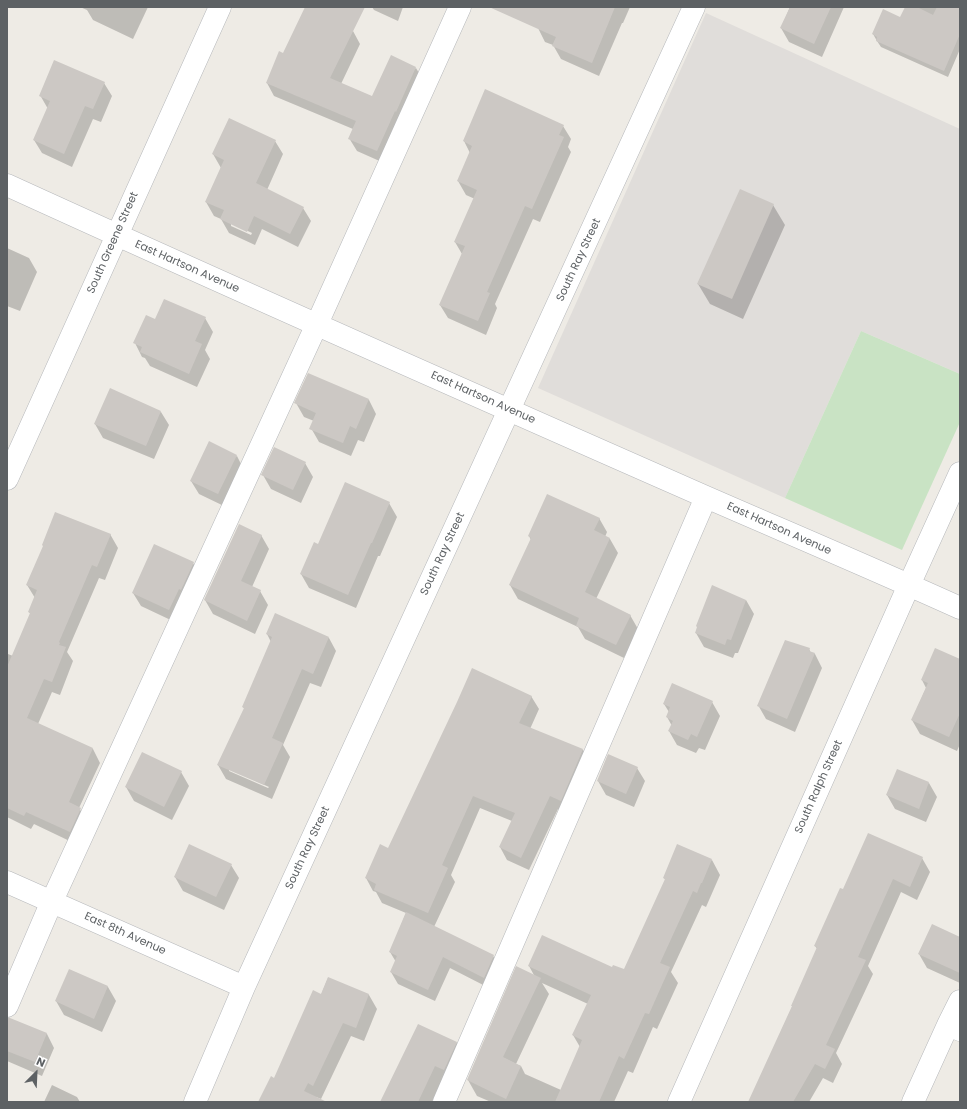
<!DOCTYPE html>
<style>
body{margin:0}
#map{position:relative;width:967px;height:1109px;overflow:hidden;background:#eeebe5;font-family:Poppins,sans-serif}
canvas{display:block}
.frame{position:absolute;inset:0;border:8px solid #5d6164;pointer-events:none}
.north{position:absolute;left:16px;top:1053px;width:40px;height:40px;-webkit-text-stroke:3px #fff;paint-order:stroke;rotate:24deg;font-size:11px;font-weight:700;line-height:16px;text-align:center;color:#5d6164}
.north::after{content:'';display:block;margin:auto;width:14px;height:18px;background:#5d6164;clip-path:polygon(50% 0,100% 100%,50% 72%,0 100%)}
</style>
<div id="map">
<canvas width="967" height="1109"></canvas>
<div class="frame"></div>
<div class="north">N</div>
</div>
<script>
const ctx = document.querySelector('canvas').getContext('2d');
ctx.lineJoin = 'round';
function paint(path, color) { ctx.fillStyle = color; ctx.fill(path, 'evenodd'); }
function trace(path, color, width, dash) { ctx.strokeStyle = color; ctx.lineWidth = width; ctx.lineCap = dash ? 'butt' : 'round'; ctx.setLineDash(dash || []); ctx.stroke(path); }
function drawText(font, color, halo, rows, align = 'center') {
  ctx.font = font + ' Poppins,sans-serif'; ctx.lineWidth = 4; ctx.setLineDash([]); ctx.textBaseline = 'middle'; ctx.strokeStyle = halo; ctx.fillStyle = color; for (const [text, x, y, turn = 0] of rows) {
    ctx.save(); ctx.translate(x, y); ctx.rotate((+turn || 0) * Math.PI / 180); ctx.textAlign = isNaN(turn) ? turn : align; if (halo) ctx.strokeText(text, 0, 0); ctx.fillText(text, 0, 0); ctx.restore();
  }
}
const industrial = new Path2D(`
 M706,13L960,129V374L861,331L785,498L538,388Z`);
const green = new Path2D(`
 M861,331L960,374V422L902,550L785,498Z`);
const shadow = new Path2D(`
 M80,7H148L133,39L93,20L87,10Z
 M372,7H403L398,21L374,10Z
 M570,7H630L623,23H622L599,76L561,59L553,45L545,42L538,28Z
 M790,7H844L822,57L789,42L781,28Z
 M906,7H960V49L948,77L881,47L877,41L873,34L901,19Z
 M353,31L360,44L341,84L372,97L416,68L423,80L384,163L357,151L349,138L353,129L274,96L267,83L283,54Z
 M104,83L112,96L101,122L93,119L72,167L42,153L34,140L48,109L40,95Z
 M563,126L571,139L568,147L571,152L540,222L533,219L495,304L497,308L486,335L448,318L440,305L462,254L455,242L475,199L466,195L458,181L470,153L464,141Z
 M275,141L283,154L267,190L303,208L311,221L298,247L262,229L255,245L229,233L221,219L214,216L206,202L221,168L213,154ZM231,223L252,233L251,235L231,226Z
 M773,205L785,225L743,319L710,304L698,284Z
 M7,248L29,258L37,272L20,311L7,306Z
 M205,318L213,332L205,350L210,359L197,387L150,366L145,358L142,357L135,343L156,320Z
 M369,400L376,414L364,442L358,440L351,456L319,442L311,428L314,421L304,417L296,403Z
 M161,412L169,425L154,459L103,438L95,424Z
 M237,456L244,470L226,507L199,494L191,481Z
 M305,463L313,477L301,503L271,489L263,475Z
 M389,503L397,517L380,556H378L356,608L309,588L301,574L318,545Z
 M599,518L607,532L605,537L610,539L618,553L596,599L630,615L638,629L624,658L585,639L578,627L518,599L510,585L531,540L529,536Z
 M110,534L118,548L105,580L99,578L67,652L73,661L60,695L52,692L38,724L93,749L100,763L79,808L88,822L78,845L34,824L31,829L7,817V655L8,654L13,656L31,615L29,612L35,598L27,585Z
 M261,535L269,549L252,587L260,591L268,605L255,634L213,614L205,600Z
 M193,563L201,577L177,623L141,606L133,593Z
 M746,600L754,614L738,653H735L733,658L704,647L696,633Z
 M267,634L329,638L336,651L321,687L310,683L283,745L290,757L272,799L226,779L218,765L245,710L243,707L271,642ZM229,769L269,787L268,788L229,771Z
 M809,649L811,653L815,654L822,668L795,732L766,719L758,705Z
 M960,660V744L957,751L920,734L912,720L926,688L922,680Z
 M531,696L539,709L530,729L583,750L590,762L568,813L558,809L529,870L507,860L500,847L512,821L480,808L451,875L455,882L434,927L493,956L500,968L491,989L450,968L435,1001L398,984L391,972L396,962L390,952L406,913L382,903L376,892L373,891L366,878L389,849Z
 M712,702L720,716L705,750L699,748L696,753L677,745L669,731L672,726L667,717L669,712L664,704Z
 M637,768L645,781L634,807L606,795L598,781Z
 M181,772L189,786L172,820L134,801L126,787Z
 M929,783L937,797L926,822L895,809L887,795Z
 M922,858L930,872L917,900L901,892L868,966L873,974L836,1053L842,1064L833,1083L823,1078L809,1102H749L818,950L815,946L843,890Z
 M712,860L720,875L706,907L702,905L671,972L678,983L657,1029L653,1027L633,1073L628,1071L614,1102H491L477,1096L468,1080L535,977L529,966L613,969L624,971L666,881L664,878ZM542,983L588,1004L573,1035L580,1047L561,1090L525,1074L521,1066L516,1064L549,994Z
 M231,865L239,878L224,910L183,891L175,877Z
 M960,938V983L927,968L919,954Z
 M70,970L108,987L116,1001L102,1032L64,1015L56,1001Z
 M328,978L369,995L377,1009L364,1041L351,1036L321,1099L316,1097L313,1102H259L275,1079L321,995Z
 M7,1019H10L47,1034L54,1048L42,1076L7,1061Z
 M456,1042L464,1056L443,1079L432,1102H381Z
 M52,1085L77,1097L80,1102H44Z`);
const building = new Path2D(`
 M305,7H365L330,78L372,96L391,55L416,67L396,112L395,111L377,151L348,139L356,121L266,83L279,51L283,53Z
 M489,7H615L592,63L552,46L556,37Z
 M790,7H831L814,44L780,28Z
 M905,7H917L933,15L937,7H960V34L944,71L876,41L877,37L872,34L883,9L900,17Z
 M54,60L105,82L93,109L85,106L64,154L33,140L50,101L39,96Z
 M485,89L564,125L559,135L564,137L532,209L525,206L487,292L490,293L478,321L439,305L465,246L454,242L477,190L457,181L472,146L463,141Z
 M229,118L276,140L256,183L304,207L290,234L254,216L247,232L220,219L224,210L205,202L224,160L212,154Z
 M740,189L774,204L732,299L697,284Z
 M164,299L206,317L195,341L202,344L189,374L140,352L142,347L133,343L146,315L155,319Z
 M308,373L369,399L356,429L350,426L343,443L309,429L316,413L294,403Z
 M110,388L161,411L146,446L94,424Z
 M209,441L237,455L218,494L190,481Z
 M274,447L306,462L293,490L261,475Z
 M345,482L390,502L372,543H371L348,595L300,574L314,542L318,544Z
 M547,494L600,518L594,530L610,538L585,592L631,615L616,645L576,626L579,618L509,585L531,538L528,536Z
 M55,512L111,534L97,567L92,565L59,642L60,643L59,645L66,647L52,682L44,679L27,718L93,748L69,802L81,808L70,832L26,812L24,816L7,808V667L30,613L28,612L37,590L26,585L43,546L42,545Z
 M239,524L262,535L241,581L261,590L247,621L204,600Z
 M154,544L194,562L181,590L179,589L169,610L132,593Z
 M712,585L746,600L731,640L727,639L725,645L695,633L697,627L696,626Z
 M275,613L329,637L313,674L302,669L272,738L283,743L264,785L217,765L244,708L242,707L272,637L266,634Z
 M785,640L810,648L809,651L815,653L787,719L757,706Z
 M935,648L960,659V713L949,737L911,720L928,683L921,680Z
 M472,668L532,696L519,723L583,749L561,801L550,796L521,858L499,847L515,813L473,796L442,865L448,868L428,913L374,890L376,884L365,878L380,844L388,848L457,702Z
 M672,683L713,701L697,737L691,734L688,740L668,731L673,721L666,717L670,707L663,704Z
 M142,752L182,771L164,807L125,787Z
 M608,754L638,767L626,794L597,781Z
 M897,769L929,782L919,809L886,795Z
 M868,833L923,857L910,887L893,879L858,957L866,960L826,1045L835,1049L825,1069L815,1064L793,1102H748L792,1006H791L817,947L814,946L840,888L843,889Z
 M189,844L232,864L216,897L174,877Z
 M677,844L712,859L702,883H701L697,893L693,891L660,963L670,967L649,1014L645,1013L624,1059L619,1056L599,1102H555L582,1040L572,1035L591,995L528,966L542,935L612,967L613,965L624,969L665,879L663,878Z
 M406,912L494,955L484,978L443,957L428,990L390,972L397,956L389,952Z
 M932,924L960,937V973L918,954Z
 M516,966L541,978L503,1057L521,1066L506,1099L467,1080Z
 M69,969L108,986L94,1019L55,1001Z
 M328,977L369,994L356,1028L343,1023L313,1086L308,1083L304,1091L327,1102H258L271,1076L274,1078L313,990L321,994Z
 M7,1018H10L47,1033L35,1062L7,1051Z
 M418,1024L457,1042L444,1070L435,1066L418,1102H380Z`);
const minor = new Path2D(`
 M7,185C239,291 472,394 706,497C791,534 876,570 960,608
 M7,479L220,7
 M7,882L244,987
 M7,1006L52,901L317,324L460,7
 M948,1025L960,1001
 M195,1102L244,987L694,7
 M444,1102L706,497
 M679,1102L909,585L960,473
 M913,1102L948,1025L960,1030`);
const streetNames = [
 ["South Greene Street",113,243,-66],
 ["South Ray Street",579,260,-65],
 ["East Hartson Avenue",187,267,24],
 ["East Hartson Avenue",483,398,24],
 ["East Hartson Avenue",779,529,24],
 ["South Ray Street",443,554,-65],
 ["South Ralph Street",819,787,-66],
 ["South Ray Street",308,848,-65],
 ["East 8th Avenue",125,934,24]
];
paint(industrial, '#e0ddda');
paint(green, '#c9e3c4');
paint(shadow, '#0003');
paint(building, '#ccc8c4');
trace(minor, '#b6b8bb', 23);
trace(minor, '#fff', 22);
drawText('11px', '#5d6164', '#fff', streetNames);
</script>
